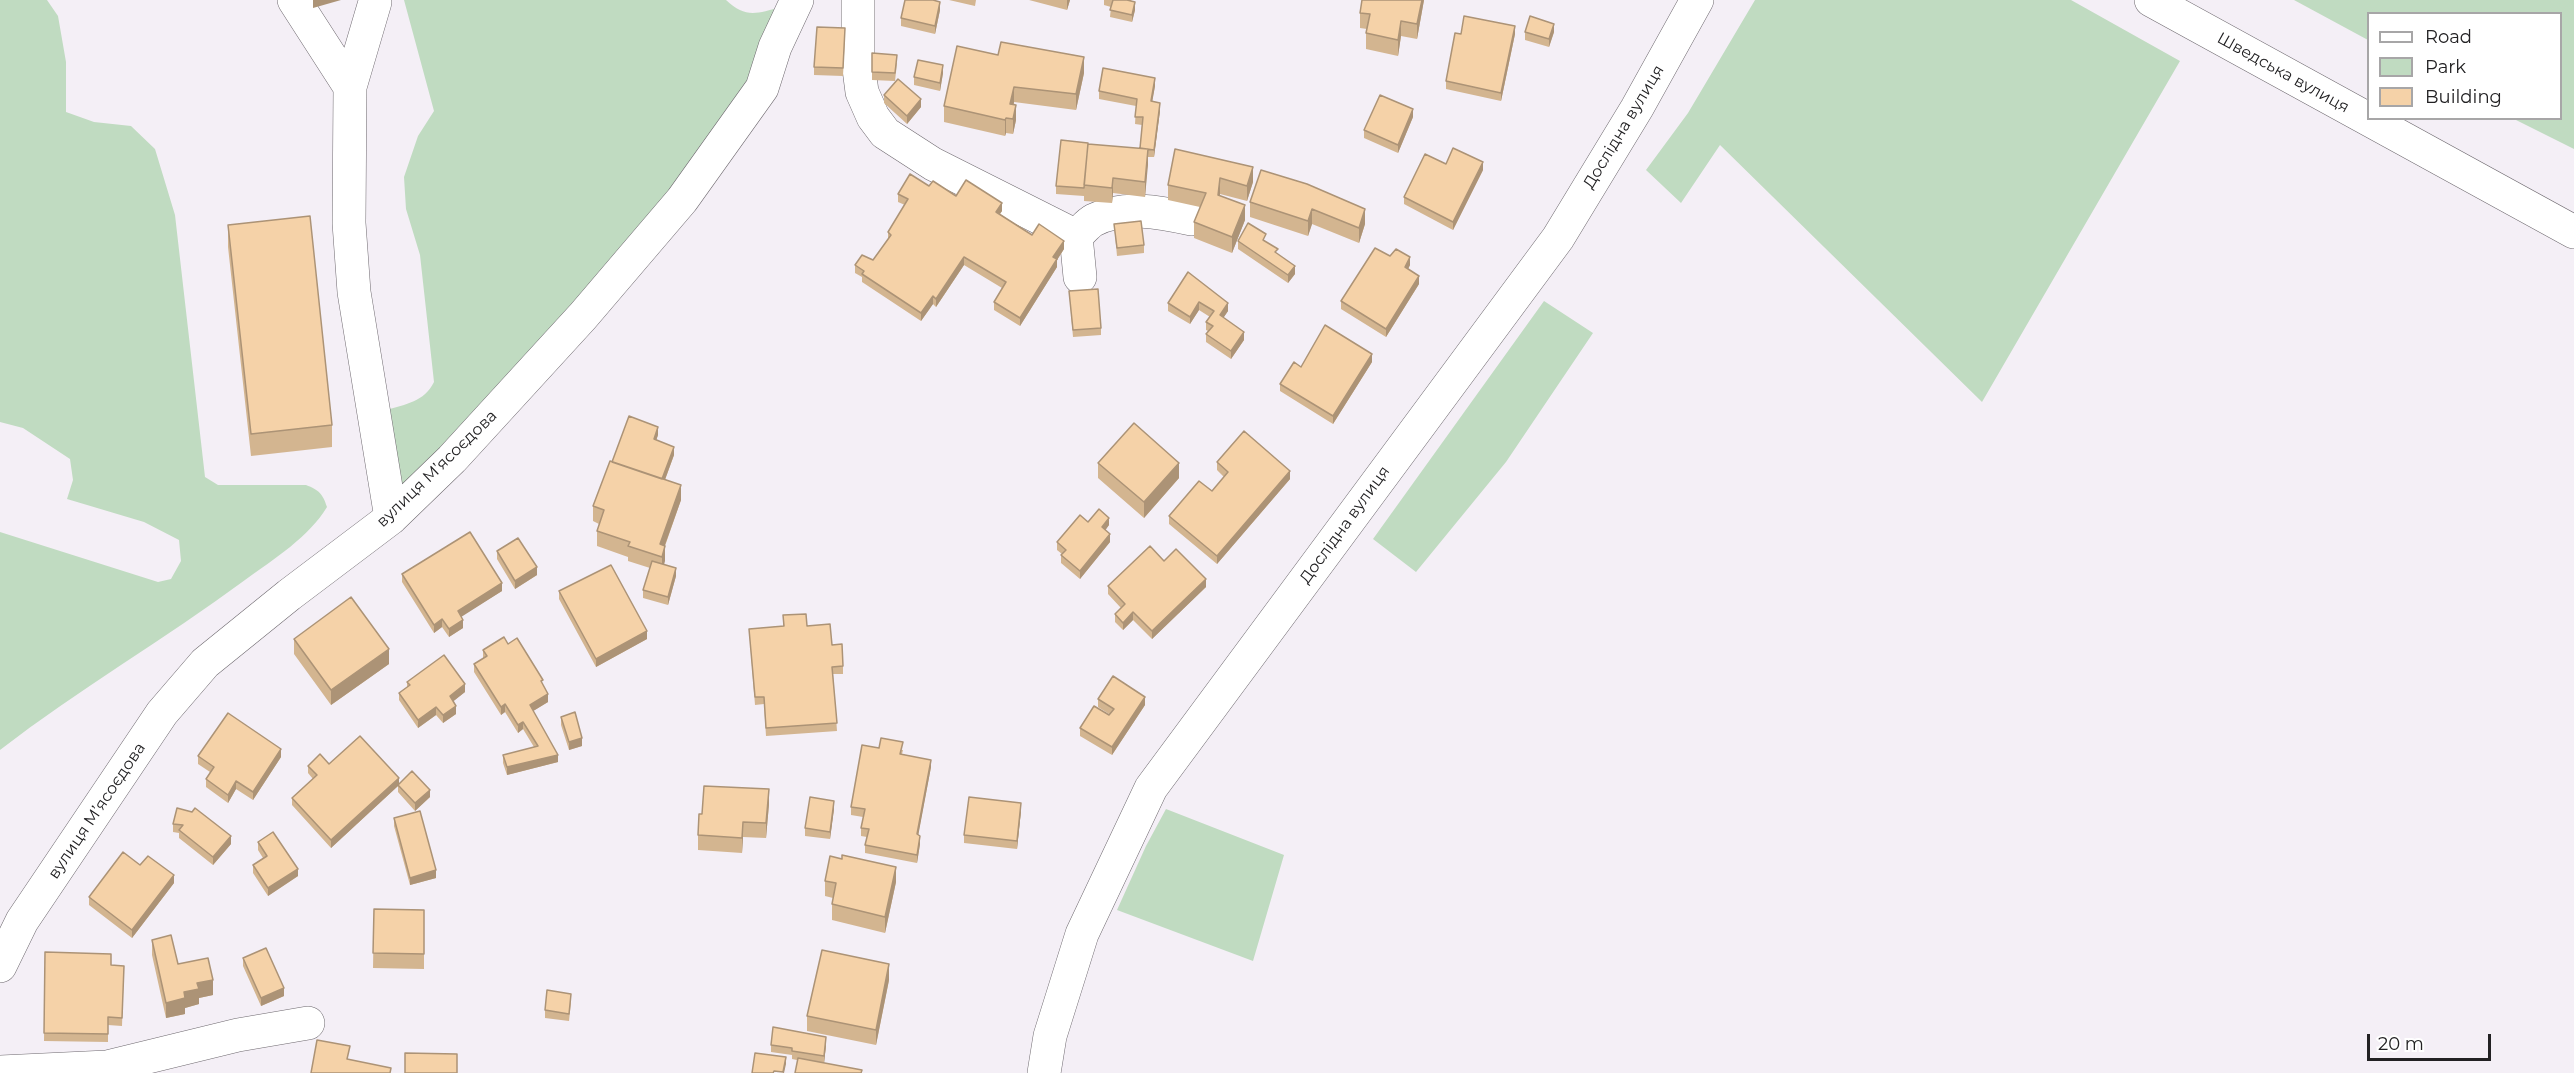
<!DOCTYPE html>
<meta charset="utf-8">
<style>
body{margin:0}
#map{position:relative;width:2574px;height:1073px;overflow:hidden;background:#f4eff6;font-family:Montserrat,sans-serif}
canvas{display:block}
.legend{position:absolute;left:2367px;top:12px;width:195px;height:108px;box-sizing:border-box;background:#fff;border:2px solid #a7a6a7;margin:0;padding:8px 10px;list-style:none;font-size:18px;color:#222123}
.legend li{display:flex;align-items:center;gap:12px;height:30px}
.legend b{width:30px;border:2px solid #a7a6a7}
.scale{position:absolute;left:2367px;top:1034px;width:124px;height:27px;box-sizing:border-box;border:3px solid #222123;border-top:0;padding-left:8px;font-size:18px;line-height:21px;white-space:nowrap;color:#222123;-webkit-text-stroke:4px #fff;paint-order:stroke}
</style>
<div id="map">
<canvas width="2574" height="1073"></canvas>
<ul class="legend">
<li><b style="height:8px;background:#fff"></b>Road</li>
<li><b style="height:16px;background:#c0dbc1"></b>Park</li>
<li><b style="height:16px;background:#f5d2a8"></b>Building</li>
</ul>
<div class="scale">20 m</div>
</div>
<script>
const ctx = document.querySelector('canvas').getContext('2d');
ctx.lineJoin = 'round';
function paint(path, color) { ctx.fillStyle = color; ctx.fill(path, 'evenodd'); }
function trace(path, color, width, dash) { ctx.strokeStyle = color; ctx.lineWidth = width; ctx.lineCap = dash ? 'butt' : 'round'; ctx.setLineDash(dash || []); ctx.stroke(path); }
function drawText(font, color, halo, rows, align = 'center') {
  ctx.font = font + ' Montserrat,sans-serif'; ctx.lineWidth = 4.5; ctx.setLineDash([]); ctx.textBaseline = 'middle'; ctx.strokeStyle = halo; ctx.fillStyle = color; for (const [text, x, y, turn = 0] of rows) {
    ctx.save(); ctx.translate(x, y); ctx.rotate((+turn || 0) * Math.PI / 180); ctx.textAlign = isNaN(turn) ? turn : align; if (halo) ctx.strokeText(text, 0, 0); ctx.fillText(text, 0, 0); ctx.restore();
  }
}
const green = new Path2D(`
 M0,0H47L58,16L66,62V112L94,122L131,126L155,149L175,215L205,477L218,485H306C319,490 323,494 327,507C309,537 274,559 245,580C165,639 79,689 0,750V532L158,582L171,579L181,561L179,540L144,522L67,499L73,480L70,459L23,428L0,422Z
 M404,0H726C745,18 756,14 781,7L748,98L459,437L400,486L386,410C406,404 424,402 434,382L420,255L406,209L404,177L418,136L434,111Z
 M1755,0H2071L2180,61L1982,402L1720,145L1681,203L1646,170L1688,113Z
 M2294,0H2574V149L2514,119L2560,118V14H2368V40Z
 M1544,301L1593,333L1506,462L1416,572L1373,539Z
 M1166,809L1284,855L1253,961L1117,910L1146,846Z`);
const minor = new Path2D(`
 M294,0L350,87L349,223L354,292L391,518
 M858,0V61L862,92L873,117L885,133L933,164L1076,236C1082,231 1088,223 1094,220C1124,205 1160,212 1191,219
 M2151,0L2574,232
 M350,87L375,2
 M1076,236L1080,277
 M0,966L22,921L162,713L205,663L289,595L391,518L452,459L583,316L682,200L762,88L775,47L797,0
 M0,1072L107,1067L238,1035L308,1023
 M1044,1073L1050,1036L1082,934L1151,788L1558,238L1637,108L1697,0`);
const wall = new Path2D(`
 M949,0H976L975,6Z
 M1029,0H1070L1067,10Z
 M1104,0H1131L1135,10L1132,22L1110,17L1111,7L1104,5Z
 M1362,0H1424L1417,39L1401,36L1398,56L1366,49V33L1367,29L1360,28V13Z
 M940,10L935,34L901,26V18Z
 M1525,32H1554L1549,47L1525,40Z
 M1461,34H1515L1501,101L1446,89V81Z
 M845,36L843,76L814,75V67Z
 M872,53L897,63L895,81L872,80Z
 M998,55L1084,73L1076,110L1014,102L1016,120L1013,134L1006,133L1005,136L944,122V106Z
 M943,73L940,91L914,85V77Z
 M1155,86L1152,101L1160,111L1154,157H1148L1145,197L1113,193L1112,203L1084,201V196L1056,194V186L1088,144L1140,149L1142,125L1135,124L1136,106L1099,99V91Z
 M884,95L921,107L907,124L884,103Z
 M1413,117L1398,153L1364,138V130Z
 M1175,149L1253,182L1247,201L1220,194V196L1245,220L1232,253L1194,238V222L1200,207L1168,200V185Z
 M1261,170L1365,224L1359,243L1312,224L1308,236L1250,217V202Z
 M1483,170L1453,230L1404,204V197Z
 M929,186L956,196L1002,211L1000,214L1032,235L1064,249L1057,260V267L1020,326L994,310V302L1002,288L964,265L936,307L933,304L921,321L862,282V277L855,273V265L873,260L888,239V232L905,205L898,202V194Z
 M1114,224L1144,245V253L1117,256Z
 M228,225L332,425V447L251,456L228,247Z
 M1238,241L1266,242L1295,274L1288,283L1238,249Z
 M1390,256L1410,265L1408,269L1419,284L1386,337L1341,309V301Z
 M1188,272L1228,311L1223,318L1244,340L1231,359L1206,342V334L1208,331L1206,330V322L1210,317L1199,310L1190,324L1168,311V303Z
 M1069,291L1101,328V335L1073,337Z
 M1372,362L1333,424L1280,391V384Z
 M658,435L656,440L674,455L665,480L681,500L665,546L664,564L676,576L668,605L643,598V590L650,568L628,561V557L597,546V531L599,524L593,521V506L612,462Z
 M1217,462L1290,479L1217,564L1169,524V516L1212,491L1224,477L1217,470Z
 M1098,463L1179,478L1144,518L1098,478Z
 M1088,522L1109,525L1105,530L1110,542L1080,579L1061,563V555L1062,554L1057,550V542Z
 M497,551L537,575L515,589L497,559Z
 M1164,561L1206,587L1152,639L1133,620L1123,630L1115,622V614L1121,608L1108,594V586Z
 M402,574L502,591L461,616L463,628L449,637L442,627L434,633L402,582Z
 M559,591L647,639L596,667L559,599Z
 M783,615L807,626L832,645L843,666V674H833L837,731L766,736L764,704L755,705L749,629L783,626Z
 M294,639L389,664L331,705L294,654Z
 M508,644L543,685L548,702L533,711L558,762L507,775L503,763V755L534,747L523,729L518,733L505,712L501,715L474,672V664L483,659V650Z
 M407,682L465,692L453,701L456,714L443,723L436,715L418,728L399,700V693L407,687Z
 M1098,699L1145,705L1112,755L1080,736V728L1109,714L1098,707Z
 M561,717L582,746L569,750L561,725Z
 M879,748L903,750L902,754L931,767L918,835L920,844L917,863L865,853V845L867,837L861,836V828L863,817L851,815V807Z
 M198,756L281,757L253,800L236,789L228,803L206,787V779L210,772L198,764Z
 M329,764L399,784L430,797L415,811L398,792V786L331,848L292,805V798L313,779L308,773V766Z
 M769,804L766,838L743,837L742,853L698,850V835Z
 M177,808L231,844L213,865L179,838V833L173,832V824Z
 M834,809L830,839L805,836V828Z
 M1021,811L1017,849L964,843V835Z
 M394,818L436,878L410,885L394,826Z
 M258,842L298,876L268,896L253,873V865L263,858L258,850Z
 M842,859L896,882L885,933L832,920V904L833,898L825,896V881Z
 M140,865L174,883L132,938L89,905V897Z
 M374,909L424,910V969L373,968Z
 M152,940L178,964L213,995L199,998V1004L185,1008V1014L166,1018L152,955Z
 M45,952L111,965L124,966L122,1026L108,1025V1042L44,1041Z
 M243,958L284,996L261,1006L243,966Z
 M889,980L876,1045L807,1031V1016Z
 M571,1002L569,1021L545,1018V1010Z
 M771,1045H826L824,1063L862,1073L792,1059V1055L771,1052Z`);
const shadedWall = new Path2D(`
 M313,0H341L313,8Z
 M1067,0H1070L1067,10Z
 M1422,0H1424L1417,39V24Z
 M940,2V10L935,34V26Z
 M1135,2V10L1132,22V15Z
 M1401,21V36L1398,56V40Z
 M1554,24V32L1549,47V39Z
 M1515,26V34L1501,101V93Z
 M1084,57V73L1076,110V94Z
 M943,65V73L940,91V83Z
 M1155,78V86L1151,109V101Z
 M1014,87V102L1010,119V104Z
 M921,99V107L907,124V116Z
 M1160,103V111L1154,157V150Z
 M1016,105V120L1013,134V119Z
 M1413,109V117L1398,153V145Z
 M1006,118V133L1005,136V120Z
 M1148,149V165L1145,197V182Z
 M1483,162V170L1453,230V222Z
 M1253,167V182L1247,201V186Z
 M1113,178V193L1112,203V188Z
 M1220,178V194L1218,211V195Z
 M1002,203V211L996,219V212Z
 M1245,205V220L1232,253V237Z
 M1312,209V224L1308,236V221Z
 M1365,209V224L1359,243V228Z
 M1064,241V249L1057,260V267L1020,326V318L1053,257Z
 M964,257V265L936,307V299Z
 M1410,257V265L1405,275V267Z
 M1295,266V274L1288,283V275Z
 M1419,276V284L1386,337V329Z
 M933,296V304L921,321V313Z
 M1199,302V310L1190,324V317Z
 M1228,303V311L1220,323V315Z
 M1244,332V340L1231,359V351Z
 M1372,354V362L1333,424V416Z
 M658,427V435L654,447V439Z
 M674,447V455L660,493V485Z
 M1179,463V478L1144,518V502Z
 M1290,471V479L1217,564V556Z
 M681,485V500L661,556L660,544Z
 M1109,518V525L1102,535V527Z
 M1110,534V542L1080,579V571Z
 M665,546V561L662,572V557Z
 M537,567V575L515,589V581Z
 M676,568V576L668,605V597Z
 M1206,579V587L1152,639V631Z
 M502,583V591L458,619V611Z
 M1133,612V620L1123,630V623Z
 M442,619V627L434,633V625Z
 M463,620V628L449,637V629Z
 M647,631V639L596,667V659Z
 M389,649V664L331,705V690Z
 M465,684V692L450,704V696Z
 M548,694V702L530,713V705Z
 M1145,697V705L1112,755V747Z
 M505,704V712L501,715V707Z
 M456,706V714L443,723V715Z
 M436,707V715L418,728V720Z
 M523,722V729L518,733V725Z
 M582,738V746L569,750V742Z
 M281,749V757L253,800V792Z
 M558,755V762L507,775V767Z
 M931,760V767L917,842V834Z
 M399,778V786L398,785V786L331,848V840Z
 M236,781V789L228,803V795Z
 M769,789V804L766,838V823Z
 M430,790V797L415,811V803Z
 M834,801V809L830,839V832Z
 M1021,803V811L1017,849V841Z
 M743,822V837L742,853V838Z
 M231,836V844L213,865V857Z
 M920,836V844L917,863V855Z
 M896,867V882L885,933V917Z
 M298,869V876L268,896V888Z
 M436,870V878L410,885V878Z
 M174,875V883L132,938V930Z
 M889,964V980L876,1045V1030Z
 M213,980V995L199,998V1004L185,1008V1014L166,1018V1003L197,983Z
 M284,988V996L261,1006V998Z
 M826,1037V1045L824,1064V1056Z
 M786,1057V1064L784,1073H783Z`);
const building = new Path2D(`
 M905,0H933L940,2L935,26L901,18Z
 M1113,0H1127L1135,2L1132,15L1110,10Z
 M1362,0H1422L1417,24L1401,21L1398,40L1366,33L1370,14L1360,13Z
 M1464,16L1515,26L1501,93L1446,81L1455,33L1461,34Z
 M1530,16L1554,24L1549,39L1525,32Z
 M817,27L845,28L843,68L814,67Z
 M1001,42L1084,57L1076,94L1014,87L1010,104L1016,105L1013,119L1006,118L1005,120L944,106L957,46L998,55Z
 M872,53L897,55L895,73L872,72Z
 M918,60L943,65L940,83L914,77Z
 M1103,68L1155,78L1151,101L1160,103L1154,150L1140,148L1143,117H1135L1137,99L1099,91Z
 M898,79L921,99L907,116L884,95Z
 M1380,95L1413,109L1398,145L1364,130Z
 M1061,140L1088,143L1084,188L1056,186Z
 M1088,144L1148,149L1145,182L1113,178L1112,188L1084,185Z
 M1453,148L1483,162L1453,222L1404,197L1425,154L1446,164Z
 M1175,149L1253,167L1247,186L1220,178L1218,195L1245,205L1232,237L1194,222L1206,193L1168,185Z
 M1261,170L1307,184L1365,209L1359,228L1312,209L1308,221L1250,202Z
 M910,174L929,186L933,181L956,196L966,180L1002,203L996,212L1032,235L1039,224L1064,241L1053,257L1057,259L1020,318L994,302L1006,282L964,257L936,299L933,296L921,313L862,274L864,271L855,265L862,255L873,260L891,235L888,232L908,199L898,194Z
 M310,216L332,425L251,434L228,225Z
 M1141,221L1144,245L1117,248L1114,224Z
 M1248,223L1266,234L1263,240L1278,249L1275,252L1295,266L1288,275L1238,241Z
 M1375,248L1390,256L1396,249L1410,257L1405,267L1419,276L1386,329L1341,301Z
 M1188,272L1228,303L1220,315L1244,332L1231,351L1206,334L1213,326L1206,322L1214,311L1199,302L1190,317L1168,303Z
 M1098,289L1101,328L1073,330L1069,291Z
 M1325,325L1372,354L1333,416L1280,384L1294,362L1301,367Z
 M629,416L658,427L654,439L674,447L662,479L612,462Z
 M1134,423L1179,463L1144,502L1098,463Z
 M1244,431L1290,471L1217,556L1169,516L1199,481L1212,491L1228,472L1217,462Z
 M610,461L681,485L660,544L665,546L662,557L628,546L630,542L597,531L604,510L593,506Z
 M1099,509L1109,518L1102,527L1110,534L1080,571L1061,555L1066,550L1057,542L1080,515L1088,522Z
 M470,532L502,583L458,611L463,620L449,629L442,619L434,625L402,574Z
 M518,538L537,567L515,581L497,551Z
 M1150,546L1164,561L1176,549L1206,579L1152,631L1133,612L1123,623L1115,614L1125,604L1108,586Z
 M652,561L676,568L668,597L643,590Z
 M611,565L647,631L596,659L559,591Z
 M351,597L389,649L331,690L294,639Z
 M806,614L807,626L830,624L832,645L842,644L843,666L832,667L837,723L766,728L764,697H755L749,629L784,626L783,615Z
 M504,637L508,644L517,638L543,680L541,681L548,694L530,705L558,755L507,767L503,755L538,746L523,722L518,725L505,704L501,707L474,664L487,656L483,650Z
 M444,655L465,684L450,696L456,706L443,715L436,707L418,720L399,693L410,685L407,682Z
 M1113,676L1145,697L1112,747L1080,728L1094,706L1109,715L1114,709L1098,699Z
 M575,712L582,738L569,742L561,717Z
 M228,713L281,749L253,792L236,781L228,795L206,779L214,767L198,756Z
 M360,736L399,778L331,840L292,798L317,775L308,766L320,754L329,764Z
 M881,738L903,742L900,754L931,760L917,834L920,836L917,855L865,845L869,829L861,828L865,809L851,807L862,745L879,748Z
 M412,771L430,790L415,803L398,785Z
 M704,786L769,789L766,823L743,822L742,838L698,835L699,814H702Z
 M810,797L834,801L830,832L805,828Z
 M969,797L1021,803L1017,841L964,835Z
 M177,808L192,812L195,808L231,836L213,857L179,830L183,825L173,824Z
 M420,811L436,870L410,878L394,818Z
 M273,832L298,869L268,888L253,865L267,856L258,842Z
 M123,852L140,865L148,856L174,875L132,930L89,897Z
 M842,855L896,867L885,917L832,904L836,883L825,881L830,856L842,859Z
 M374,909L424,910V954L373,953Z
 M171,935L178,964L208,958L213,980L197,983L199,989L184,992L185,998L166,1003L152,940Z
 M266,948L284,988L261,998L243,958Z
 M822,950L889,964L876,1030L807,1016Z
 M45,952L111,954V965L124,966L122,1018L108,1017V1034L44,1033Z
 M547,990L571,994L569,1014L545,1010Z
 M773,1027L826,1037L824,1056L792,1051V1048L771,1045Z
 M317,1040L350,1046L347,1059L391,1068L390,1073H311Z
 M405,1053L457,1054V1073H405Z
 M755,1053L786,1057L783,1072L774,1071L773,1073H752Z
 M798,1058L862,1070L861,1073H795Z`);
const streetNames = [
 ["Шведська вулиця",2283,73,29],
 ["Дослідна вулиця",1624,127,-59],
 ["вулиця Мʼясоєдова",437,469,-44],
 ["Дослідна вулиця",1345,525,-54],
 ["вулиця Мʼясоєдова",97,811,-56]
];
paint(green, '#c0dbc1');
trace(minor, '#6e696f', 34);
trace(minor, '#fff', 33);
paint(wall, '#d3b590');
paint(shadedWall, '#ac9376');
paint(building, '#f5d2a8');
trace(building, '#ac9376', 1.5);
drawText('16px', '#222123', '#fff', streetNames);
</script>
